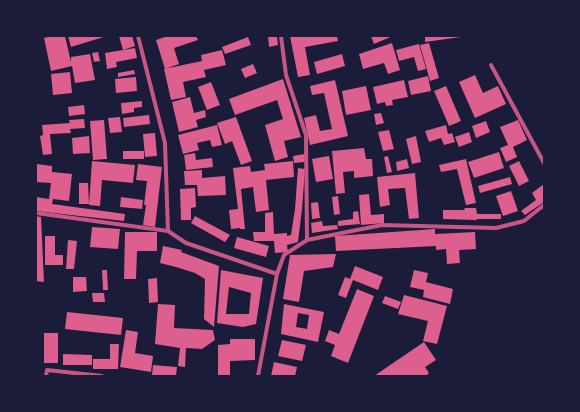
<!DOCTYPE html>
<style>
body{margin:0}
#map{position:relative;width:580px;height:412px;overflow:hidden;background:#1b1b3a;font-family:"Open Sans",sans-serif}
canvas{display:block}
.frame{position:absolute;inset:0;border:37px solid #1b1b3a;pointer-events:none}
</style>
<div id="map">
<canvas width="580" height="412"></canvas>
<div class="frame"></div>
</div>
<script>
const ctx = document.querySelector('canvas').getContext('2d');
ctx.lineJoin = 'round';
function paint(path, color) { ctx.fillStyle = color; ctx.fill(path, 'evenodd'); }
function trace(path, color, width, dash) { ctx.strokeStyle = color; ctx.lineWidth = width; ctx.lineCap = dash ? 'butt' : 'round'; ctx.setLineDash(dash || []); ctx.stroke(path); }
const building = new Path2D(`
 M52,36H65L71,62V57L90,54L95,80L75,83L72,66L51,71L44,38Z
 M68,36H107L71,47Z
 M119,36H132L135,46L123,50Z
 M168,36H196L198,40L174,48L179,64L165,69L156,40Z
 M268,36H277L278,45L269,47Z
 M290,36H337L338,41L305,47L310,75L298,77Z
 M371,36H393L374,44Z
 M425,36H461V37L425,42Z
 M248,37L251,45L225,54L222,47Z
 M392,43L400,70L388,74L384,63L363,69L359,54Z
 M429,43L439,78L430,81L420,45Z
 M419,44L426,69L418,71L414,57L399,61L396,50Z
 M135,48L137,58L116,62L117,67L107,69L105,53Z
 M222,50L226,65L204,70L206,77L183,82L186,97L171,100L164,69L202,61L201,55Z
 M98,52L100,61L94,62L92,53Z
 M342,54L345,66L317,74L314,62Z
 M253,64L257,73L245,78L241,69Z
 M134,70L135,74L118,77V73Z
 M70,72L72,93L53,95L51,74Z
 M475,75L483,93L498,86L506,104L475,118L459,82Z
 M428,76L431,91L411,95L408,81Z
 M136,77L137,91L116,93L115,79Z
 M283,79L301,137L284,141L288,157L275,161L265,125L283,119L277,100L235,115L229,99Z
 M335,80L348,136L310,145L304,118L316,115L320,131L332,129L324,93L312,95L310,86Z
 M404,80L408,97L392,100L393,105L386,106L385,102L377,104L373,87Z
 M211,82L220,105L207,110L198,87Z
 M366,86L371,110L346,115L342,91Z
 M446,86L461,121L449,126L434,91Z
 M190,97L194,113L205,110L206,117L196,120L198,127L179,132L172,102Z
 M142,101V107L134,108V112L122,114L121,103Z
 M84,105L85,114L69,116L68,107Z
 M381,113L384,123L376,125L374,114Z
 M149,115L150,124L124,127L123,118Z
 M120,117L122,132L110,133L108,118Z
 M236,117L252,161L241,165L232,141L225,144L217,123Z
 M84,119L85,128L70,129L71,133L50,134L52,154L43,155L40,136L43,135L42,125L70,123L69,120Z
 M104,120L107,159L93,160L90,121Z
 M518,120L527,140L513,147L517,157L506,162L500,148L508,145L500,127Z
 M486,121L490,132L476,138L472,126Z
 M217,125L222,145L212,147L210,140L197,143L199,150L183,154L178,135Z
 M446,125L448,134L452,133L455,142L444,145L441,138L429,142L425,131Z
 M389,130L394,149L383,151L378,132Z
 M469,132L472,142L459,147L455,137Z
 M155,133L157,156L145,157L143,134Z
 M89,136L90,153L73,154L72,138Z
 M416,136L421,162L412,164L406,139Z
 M364,148L366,159H372L373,176L354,178V171L343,172L345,193L336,194L332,151Z
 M123,151H144V159H123Z
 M499,152L504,168L474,178L468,162Z
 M195,153L196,160L212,158L213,167L186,170L184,155Z
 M305,154V162L294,163L293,156Z
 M329,156L333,179L316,182L312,159Z
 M388,156L392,172L387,173L384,157Z
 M407,159L409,168L397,171L396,162Z
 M466,159L476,203L466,205L457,169L441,172L439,165Z
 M92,161L135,165L133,183L102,180L100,206L89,205Z
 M293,161L294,177L266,180L269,210L256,212L253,187L241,189L245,229H240V228L231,229L229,210L238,209L233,168L250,166L251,172L265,170L264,164Z
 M519,161L529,181L519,186L509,166Z
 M36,164L52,166V172L72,174L69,201L53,199L52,204L125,214L124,221L36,211V197L49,199L51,183L36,182Z
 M138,164L162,167L155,227L143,225L146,205H144L147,181L136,180Z
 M298,168L305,169L302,209L298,208L302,209L298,242L287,245L288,252L275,253L274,241H254L253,232H265V213L273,212L274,234L287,233V236L291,235L295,209Z
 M202,170V178L225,176L226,195L198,196L197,185H185L184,171Z
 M415,173L419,218L409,219L405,188L388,189L390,205L380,207L377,177Z
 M510,177L512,184L480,193L478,186Z
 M79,183H88L89,204H79Z
 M544,184V202L525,215L521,211L536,200L532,193Z
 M195,188L196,207L191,208V220H181L180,189Z
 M511,191L518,211L503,216L496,196Z
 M369,194L371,215L384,214V223L361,225L359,195Z
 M338,196L340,214L334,215L332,197Z
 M121,197L143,200L142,209L120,207Z
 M318,202L320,218L312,219L311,203Z
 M465,208H476L477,214H501V219H477V220L443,219V210H464Z
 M358,211L360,224L338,226V221L353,219V212Z
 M36,216L41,217L44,282L36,281Z
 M195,216L230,235L225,242L191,223Z
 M322,221L323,226L337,225L338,229L312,233L311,223Z
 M92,227L120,229L118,249L90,247Z
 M435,229V234L475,232L476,249L459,250L460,263L447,264L446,249L436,250V246L336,251L335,236Z
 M125,232H157V251H137L136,279H124Z
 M45,236H55V255H63V265H45Z
 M237,237L269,246L266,257L234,248Z
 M68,240L77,241L74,269H66Z
 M163,246L182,250L181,252L219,266L214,327L204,319L205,279L195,273L176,267L160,263Z
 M336,254L333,267L304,271L299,302L283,299L290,255Z
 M355,266L383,277L378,290L353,280L346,298L338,295L345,277L350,279Z
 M102,270H107L108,290H103Z
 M221,270L263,278L256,324L243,327L217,323ZM229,287L251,293L249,314H226Z
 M414,270L428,273L426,282L453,289L450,304L423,297L424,290L410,287Z
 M73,277H86L87,291L73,292Z
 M157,278L158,302L149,303L148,279Z
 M357,289L374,296L348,363L331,356L335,345L325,341L329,330L339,334Z
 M92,293H104L105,302H93Z
 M404,295L447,306L437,344L423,341L428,321L398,314Z
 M385,296L401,302L398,309L382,303Z
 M158,304L175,305L174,328L213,330L215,340L202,349L186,348L185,367L178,366L180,348L155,344Z
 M284,304L324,312L318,342L281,334ZM298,313L309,315L307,329L296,327Z
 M67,312L123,318L121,335L65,329Z
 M126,330L138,332L135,353L153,356L151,372L120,367Z
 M44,333H58V363H44Z
 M230,339H255V360L230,361V375H218V345L230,344Z
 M282,340L306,345L302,361L278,356Z
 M424,342L436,360L425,367L429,373L426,376H374Z
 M110,344H119L118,369H93V359H110Z
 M63,354L92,355V365H63Z
 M274,362L297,367L295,376H271Z
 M153,365L177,367L176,376L152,375Z`);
const minor = new Path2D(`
 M138,36L165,143L168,231L186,243L277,274L258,376
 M281,36L286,75L306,135L307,240
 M491,65L544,163
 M36,213L168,231
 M277,274L284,255L307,240L382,225L496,228L524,221L544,205
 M46,376L47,370L102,376`);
paint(building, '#dd5f8e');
trace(minor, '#c65784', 4);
</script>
